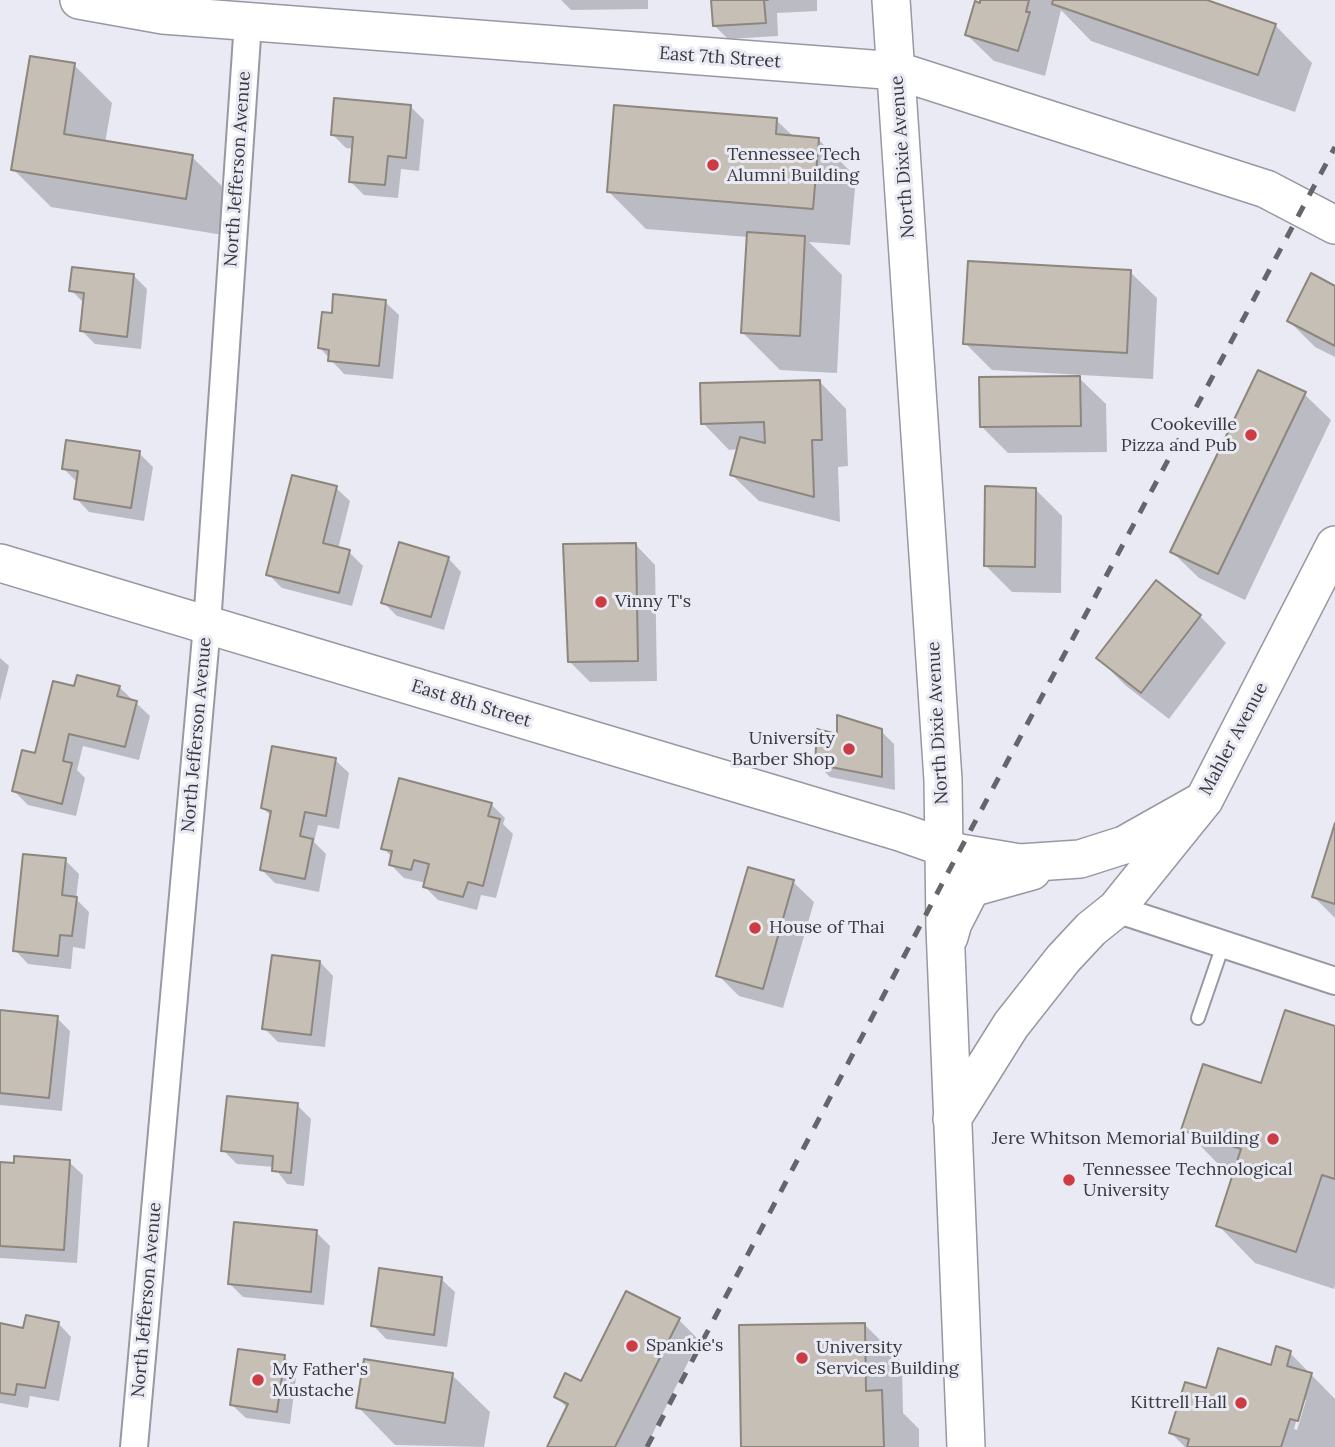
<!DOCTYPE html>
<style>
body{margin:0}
canvas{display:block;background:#eaeaf5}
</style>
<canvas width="1335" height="1447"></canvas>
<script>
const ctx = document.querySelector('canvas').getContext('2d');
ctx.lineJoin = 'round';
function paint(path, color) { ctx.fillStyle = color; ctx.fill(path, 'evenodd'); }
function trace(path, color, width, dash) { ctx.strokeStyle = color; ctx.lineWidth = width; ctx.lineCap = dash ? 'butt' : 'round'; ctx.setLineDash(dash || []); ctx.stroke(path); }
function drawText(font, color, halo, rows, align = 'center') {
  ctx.font = font + ' Lora,serif'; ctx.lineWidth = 6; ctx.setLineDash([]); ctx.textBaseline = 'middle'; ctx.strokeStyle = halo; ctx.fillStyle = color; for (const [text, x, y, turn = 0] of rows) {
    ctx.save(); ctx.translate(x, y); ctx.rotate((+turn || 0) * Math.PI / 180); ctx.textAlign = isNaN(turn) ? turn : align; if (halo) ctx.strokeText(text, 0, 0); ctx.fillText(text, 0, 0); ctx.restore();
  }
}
const shadow = new Path2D(`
 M561,0H648V9L571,10Z
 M713,0H817V11L777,13L778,36L728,39L715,26Z
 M982,0H1201L1275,25L1312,63L1295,112L1091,41L1061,10L1045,76L994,61L967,35Z
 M74,65L112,103L105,143L192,157L230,194L223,235L51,207L13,169Z
 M410,106L424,120L419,171L401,169L398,198L364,195L351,182L354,149L346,148L333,135Z
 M776,120L794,137L818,139L856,177L850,245L809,242L842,275L837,373L780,370L743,333L748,237L646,229L609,192Z
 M1130,272L1157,298L1153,379L992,370L965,343Z
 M134,276L147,289L141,349L95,344L81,330L84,303L71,290Z
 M1335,288V357L1315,347L1289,321Z
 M385,302L399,315L393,379L344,374L320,348L333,315Z
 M1076,375L1106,404L1107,452L1008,453L982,427Z
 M820,382L846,409L848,466L838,467L840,522L759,501L732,475L739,449L729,450L703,423Z
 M1304,394L1331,420L1245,600L1199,578L1172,552Z
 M139,453L153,467L144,521L89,512L76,498L78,483L63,468Z
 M336,488L350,501L338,549L349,552L363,566L352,606L282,588L268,574Z
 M1035,489L1062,516L1061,593L1012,592L986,566Z
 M635,544L655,565L657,681L590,682L570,662Z
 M448,558L461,572L444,630L397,616L383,602Z
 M1200,616L1226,643L1169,719L1125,685L1098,658Z
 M0,658L9,666L0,701Z
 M119,687L150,716L139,760L83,746L77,770L85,778L76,816L28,805L14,791L76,689Z
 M881,731L894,744L895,790L830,777L816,763Z
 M335,760L349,773L339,829L318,825L314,842L326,854L319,892L275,883L262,870L272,817L263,808Z
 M491,804L505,818L503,824L513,834L496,898L481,895L477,910L438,900L425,887L426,883L404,878L390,864L392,857L383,848Z
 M1335,829V918L1314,897Z
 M65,860L79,874L76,899L89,912L85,949L73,947L71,969L28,964L15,950Z
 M749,869L793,882L814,902L783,1008L739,996L718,975Z
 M320,962L333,976L325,1047L278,1042L264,1028Z
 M0,1012L57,1018L70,1031L62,1111L0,1105Z
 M1335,1028V1285L1334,1289L1255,1263L1218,1225L1235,1171L1221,1167L1184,1129L1262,1085Z
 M297,1105L311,1119L304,1186L287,1184L274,1167L237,1164L223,1150Z
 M69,1162L83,1175L77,1263L0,1258V1164Z
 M316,1232L330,1246L324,1305L243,1297L230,1284Z
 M441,1279L455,1292L447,1347L386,1339L373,1325Z
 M678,1319L699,1340L646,1447H549L568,1409L556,1396L582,1384Z
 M58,1323L71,1337L59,1401L30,1396L28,1408L0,1403V1325L25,1330Z
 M864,1324L902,1362L903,1413L919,1429V1447H743Z
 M1290,1353L1335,1399V1447H1185L1171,1433L1207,1391L1272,1367ZM1302,1400H1306L1297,1430L1294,1429Z
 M284,1357L297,1370L290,1424L246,1418L232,1405Z
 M452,1375L490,1412L484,1447L395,1445L358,1407Z`);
const building = new Path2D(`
 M711,0H768H764L766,23L713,26Z
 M980,0H1029L1026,12H1030L1018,51L965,35L975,1L980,3Z
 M1053,0H1207L1276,24L1258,75L1052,4Z
 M30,56L75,63L64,134L193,155L186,199L11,170Z
 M334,98L411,105L406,158L388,156L385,185L349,182L353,137L331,135Z
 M614,105L777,118L776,134L819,138L813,209L607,192Z
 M747,232L805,236L800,336L741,333Z
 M968,261L1131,270L1127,353L963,344Z
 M72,267L134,274L127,337L80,331L84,293L69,291Z
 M1311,273L1335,286V346L1287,321Z
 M333,294L386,300L379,366L328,361L329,350L318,348L322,312L332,313Z
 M1258,370L1306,392L1218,574L1170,552Z
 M1080,376L1081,426L980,427L979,377Z
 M820,380L822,440H812L814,497L730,475L740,437L765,443L764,422L701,424L700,383Z
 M66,440L140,451L131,508L74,499L78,471L62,469Z
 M292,475L337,486L323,543L350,550L339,593L266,575Z
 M985,486L1036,488L1035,567L984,566Z
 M399,542L449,557L431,617L381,603Z
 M636,543L638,661L568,662L563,544Z
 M1156,580L1201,615L1141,693L1096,658Z
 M77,675L120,686L117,696L137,701L125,747L69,734L63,761L72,763L62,804L12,791L22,750L35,753L53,681L74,686Z
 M837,715L882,729V777L815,764L817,729L837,734Z
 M272,746L336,758L326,816L305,812L300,836L313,839L305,879L260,870L271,811L261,808Z
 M399,778L492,803L488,816L500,819L483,886L468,882L463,897L423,887L429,864L414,860L411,870L389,865L392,851L381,849Z
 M1335,823V904L1312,897Z
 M23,854L66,858L62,895L77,897L72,936L60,935L58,956L13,951Z
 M748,867L794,880L763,989L716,976Z
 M272,955L320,961L311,1035L262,1029Z
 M0,1010L58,1016L49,1098L0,1093Z
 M1285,1010L1335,1026V1179L1322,1175L1296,1252L1216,1226L1241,1149L1181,1130L1203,1064L1261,1083Z
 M227,1096L298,1103L291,1173L272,1171L273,1156L221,1151Z
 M14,1156L70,1160L64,1250L0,1246V1162L14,1163Z
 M234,1222L317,1230L311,1292L228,1284Z
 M379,1268L442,1277L434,1335L371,1326Z
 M626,1291L680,1318L615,1447H547L568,1404L554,1397L565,1373L581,1381Z
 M26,1315L59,1322L45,1388L17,1384L15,1395L0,1393V1323L23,1328Z
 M865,1323L866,1391L882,1390L884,1447H741L739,1325Z
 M1276,1346L1291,1351L1287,1366L1312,1373L1298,1421L1290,1419L1281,1447H1187L1189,1439L1169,1433L1185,1382L1206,1388L1218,1348L1271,1365Z
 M238,1349L285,1355L277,1412L230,1405Z
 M364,1359L453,1373L445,1423L356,1408Z`);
const lane = new Path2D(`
 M1198,1018L1223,945`);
const street = new Path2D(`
 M1116,909L1335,981
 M134,1447L207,625L248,22`);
const secondary = new Path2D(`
 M79,0L163,15L898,71L1266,189L1335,225
 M891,0L943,780L945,927L966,1447
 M0,563L900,832L960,853L1020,863L1080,859L1124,845L1204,800
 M949,937L953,923L971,888L1032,871
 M952,1119L1011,1025L1063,959L1091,929L1116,909L1204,800L1335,545`);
const rail = new Path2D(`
 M647,1447L944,880L1335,147`);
const markers = [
 [713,165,7,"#cb3c43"],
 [1251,435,7,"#cb3c43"],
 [601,602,7,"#cb3c43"],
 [849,749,7,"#cb3c43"],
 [755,928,7,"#cb3c43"],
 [1273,1139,7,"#cb3c43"],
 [1069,1180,7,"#cb3c43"],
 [632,1346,7,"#cb3c43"],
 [802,1358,7,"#cb3c43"],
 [258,1380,7,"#cb3c43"],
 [1241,1403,7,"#cb3c43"]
];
const streetNames = [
 ["East 7th Street",720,58,4],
 ["North Dixie Avenue",903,157,-94],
 ["North Jefferson Avenue",238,169,-86],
 ["East 8th Street",471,704,17],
 ["North Dixie Avenue",938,723,-93],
 ["North Jefferson Avenue",197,735,-85],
 ["Mahler Avenue",1234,739,-62],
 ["North Jefferson Avenue",147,1300,-85]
];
const poiNames = [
 ["Tennessee Tech",727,155],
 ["Alumni Building",727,176],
 ["Cookeville",1237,425,"right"],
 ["Pizza and Pub",1237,446,"right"],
 ["Vinny T's",615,602],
 ["University",835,739,"right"],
 ["Barber Shop",835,760,"right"],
 ["House of Thai",769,928],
 ["Jere Whitson Memorial Building",1259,1139,"right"],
 ["Tennessee Technological",1083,1170],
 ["University",1083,1191],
 ["Spankie's",646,1346],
 ["University",816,1348],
 ["Services Building",816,1369],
 ["My Father's",272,1370],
 ["Mustache",272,1391],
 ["Kittrell Hall",1227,1403,"right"]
];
paint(shadow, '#0003');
paint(building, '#c6bfb6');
trace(building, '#8c867d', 2);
trace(lane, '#9898a3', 16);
trace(street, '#9898a3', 30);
trace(secondary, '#9898a3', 40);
trace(lane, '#fff', 12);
trace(street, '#fff', 26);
trace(secondary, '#fff', 37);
trace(rail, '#65656b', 5, [12, 12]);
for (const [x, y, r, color] of markers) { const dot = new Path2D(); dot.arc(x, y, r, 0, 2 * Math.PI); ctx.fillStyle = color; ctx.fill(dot); trace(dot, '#eaeaf5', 2.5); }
drawText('18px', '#38383d', '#eaeaf5', streetNames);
drawText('18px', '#38383d', '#eaeaf5', poiNames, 'left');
</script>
